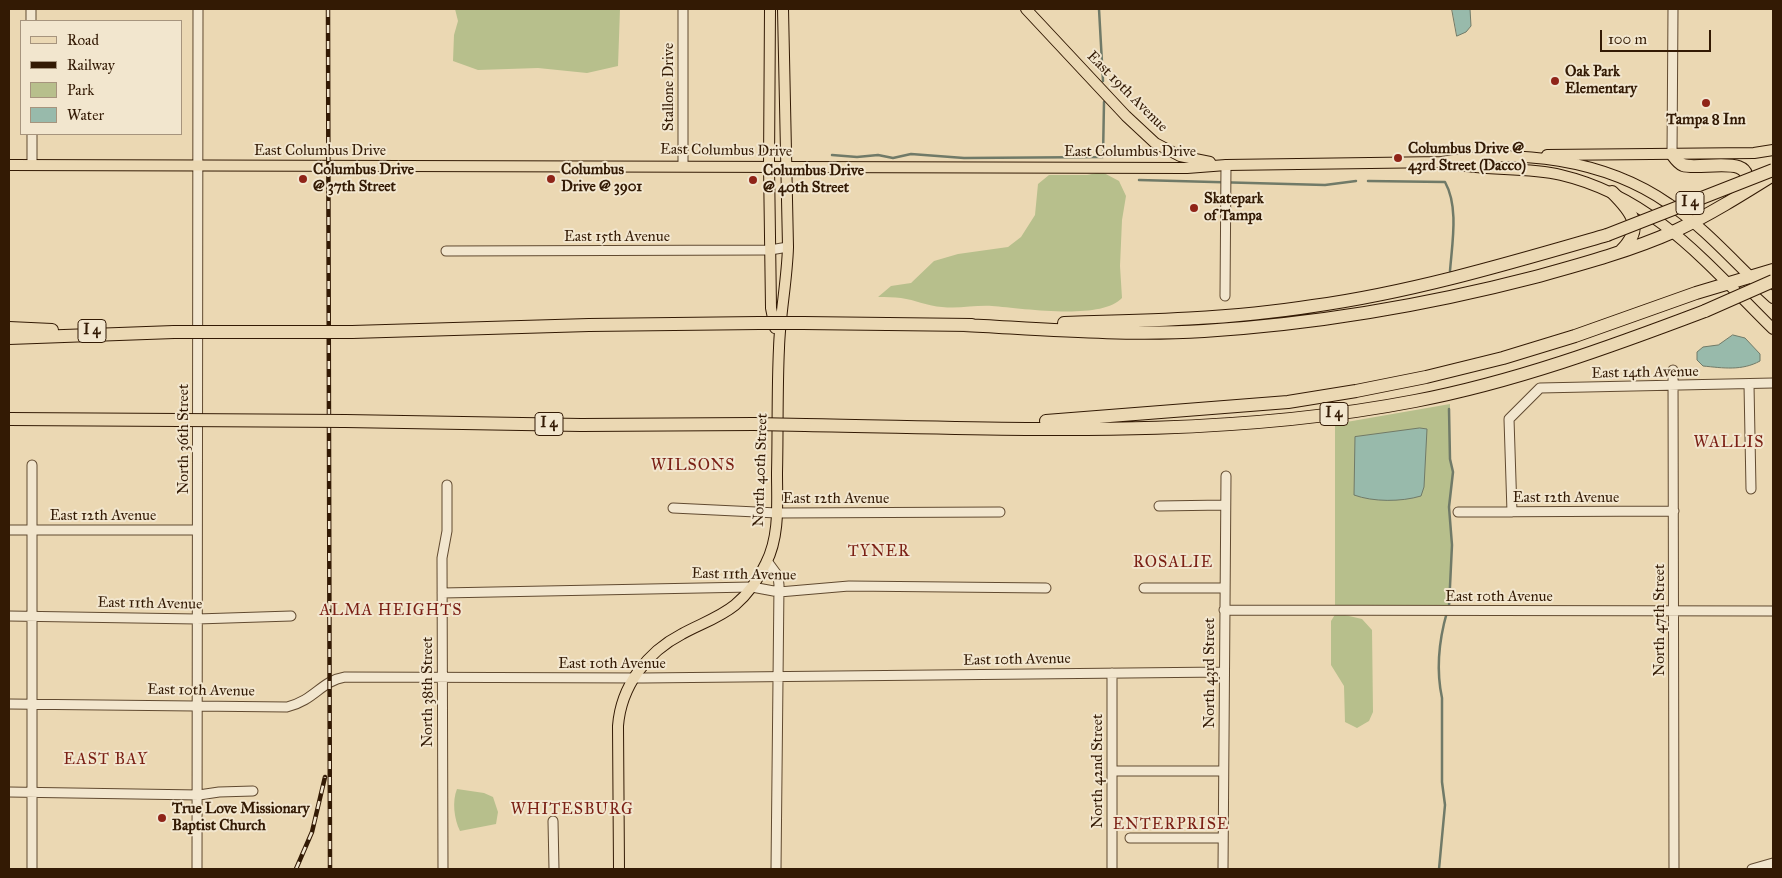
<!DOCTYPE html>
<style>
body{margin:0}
#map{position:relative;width:1782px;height:878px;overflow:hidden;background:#ebd8b3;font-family:"IM FELL Great Primer",serif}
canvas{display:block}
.frame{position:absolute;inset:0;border:10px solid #331a04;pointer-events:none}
.legend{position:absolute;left:20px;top:20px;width:162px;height:115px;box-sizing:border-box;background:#f2e6ce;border:1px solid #a6947d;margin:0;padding:6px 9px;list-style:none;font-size:15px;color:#331a04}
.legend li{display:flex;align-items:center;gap:10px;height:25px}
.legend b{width:25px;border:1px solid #a6947d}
.scale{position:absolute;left:1600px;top:30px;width:111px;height:22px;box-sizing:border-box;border:2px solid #331a04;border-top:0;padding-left:6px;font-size:15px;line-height:18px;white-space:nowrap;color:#331a04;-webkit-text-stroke:4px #f2e6ce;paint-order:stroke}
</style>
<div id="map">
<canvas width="1782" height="878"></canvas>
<div class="frame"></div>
<ul class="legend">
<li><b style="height:6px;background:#ebd8b3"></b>Road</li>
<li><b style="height:6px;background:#331a04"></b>Railway</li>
<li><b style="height:14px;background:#b7bf8c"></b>Park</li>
<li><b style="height:14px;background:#98baab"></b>Water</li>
</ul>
<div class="scale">100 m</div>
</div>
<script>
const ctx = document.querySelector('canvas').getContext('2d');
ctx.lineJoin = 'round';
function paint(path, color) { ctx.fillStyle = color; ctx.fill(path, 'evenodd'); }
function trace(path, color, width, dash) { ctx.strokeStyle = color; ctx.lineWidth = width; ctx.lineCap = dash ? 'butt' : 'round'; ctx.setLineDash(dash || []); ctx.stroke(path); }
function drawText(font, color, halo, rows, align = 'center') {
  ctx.font = font + ' "IM FELL Great Primer",serif'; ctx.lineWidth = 4; ctx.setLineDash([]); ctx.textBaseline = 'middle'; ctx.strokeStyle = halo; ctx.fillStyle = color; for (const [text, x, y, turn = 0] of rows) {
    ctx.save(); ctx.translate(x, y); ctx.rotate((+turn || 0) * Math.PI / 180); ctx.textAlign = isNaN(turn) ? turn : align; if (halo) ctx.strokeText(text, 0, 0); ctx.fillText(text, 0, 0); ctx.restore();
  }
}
const green = new Path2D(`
 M455,9H620L618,66L587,73L538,68L478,70L453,61L454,35L458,21Z
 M1102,172L1119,181L1126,196L1122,220L1120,266L1122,298C1101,321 1021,308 992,306C975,305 959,309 942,307C928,306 915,300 901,298C894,297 886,297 878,297L891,286L911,283L934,261L958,254L1008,247L1021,237L1035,215L1038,184L1049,175H1087Z
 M1450,404V459L1453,472L1449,507L1452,545L1449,608H1335V424Z
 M1336,613L1362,619L1372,630L1373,712L1369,721L1357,728L1345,722L1344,686L1331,665V621Z
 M457,789L484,793L493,797L498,812L496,824L460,831C454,819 452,801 457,789Z`);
const water = new Path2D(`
 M1452,9H1470L1471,26L1466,32L1457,36Z
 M1733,335L1745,338L1760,354V361C1742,371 1723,368 1703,366L1697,360V352L1703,347L1718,345Z
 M1420,428L1427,429L1424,487L1421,496C1401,502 1373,502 1354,495L1355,437Z`);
const stream = new Path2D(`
 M1099,9L1103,81
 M832,155L857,157L878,155L893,158L911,154L964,158L1103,157L1104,102
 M1139,180L1325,185L1356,181
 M1368,181L1445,182C1459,207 1452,244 1450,271
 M1449,409L1450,459L1453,472L1449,507L1452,545L1449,607
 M1439,869L1445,805L1442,782V698C1436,670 1439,640 1447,612`);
const minor = new Path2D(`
 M31,9V21
 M683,9V165
 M32,134V165
 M1672,154L1673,9
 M446,251L770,250L788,247
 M1225,296L1226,165
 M1673,370L1674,869
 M1749,385L1751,489
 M32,465V869
 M1159,506L1224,505
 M673,508L777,513L1000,512
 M1458,512L1674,511
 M1512,512L1509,419L1540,388L1773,383
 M9,530H197
 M767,561L778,576L779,585L776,869
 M1144,588H1224
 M442,593L752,587L779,592L849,586L1046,588
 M1224,610L1773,611
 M9,616L197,619L291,616
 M1112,673V869
 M9,704L287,707C315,700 321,681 345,677L643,678L1224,672
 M1112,771H1223
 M9,792L199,795L219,792L253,791
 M553,821L554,869
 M1130,838H1223
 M197,869L198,9
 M443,869L442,558L447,531V485
 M1223,869L1226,476
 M1752,869L1773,863`);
const major = new Path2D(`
 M770,9L769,165L771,308L775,328
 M1026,9L1126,116L1155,143L1180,156L1210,162
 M1547,155L1754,153L1773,150
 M1448,163C1485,172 1523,166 1561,175C1654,197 1708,265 1773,329
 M9,165L1187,168L1226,165L1442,162C1516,148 1605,159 1669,204C1708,230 1738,267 1773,298
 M619,869L618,726C621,686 647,652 682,634C700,624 719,618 735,605C748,594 759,578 766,563C780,536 777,502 777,473C778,432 777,390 779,348C780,314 787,281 788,247L783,9`);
const highway = new Path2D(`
 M1672,154C1675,158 1678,163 1683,165C1700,171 1762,151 1743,190
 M1612,192C1632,212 1645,227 1621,251
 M803,323L972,325
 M1064,323C1147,321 1231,319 1313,306C1413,292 1510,263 1607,235
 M964,325C1043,329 1124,336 1204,331C1315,324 1427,305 1535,277C1582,264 1630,251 1675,231C1709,215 1741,195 1773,175
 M9,328L52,330
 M352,332L589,325L759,323
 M9,338L174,332
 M9,419L180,420
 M345,421L581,425L754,424
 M1046,421L1288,402L1356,391L1426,377L1503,358L1575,336L1696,293L1773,270
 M805,425C1008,428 1214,440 1415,401C1514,382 1610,347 1705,311`);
const rail = new Path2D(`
 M328,9L330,869
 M296,869L312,832L325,777`);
const highwayBridge = new Path2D(`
 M1607,235L1773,170
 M1705,311L1773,281
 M759,323H803
 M174,332H352
 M180,420L345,421
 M754,424L805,425`);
const markers = [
 [1555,81,5,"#8f2418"],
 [1706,103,5,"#8f2418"],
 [1398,158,5,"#8f2418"],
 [303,179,5,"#8f2418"],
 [551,179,5,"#8f2418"],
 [753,180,5,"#8f2418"],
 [1194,208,5,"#8f2418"],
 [162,818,5,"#8f2418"]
];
const shields = [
 [1690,203,28],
 [92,331,28],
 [1334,414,28],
 [549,424,28]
];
const shieldNames = [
 ["I 4",1690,203],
 ["I 4",92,331],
 ["I 4",1334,414],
 ["I 4",549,424]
];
const poiNames = [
 ["Oak Park",1565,72],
 ["Elementary",1565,89],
 ["Tampa 8 Inn",1706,120,"center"],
 ["Columbus Drive @",1408,149],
 ["43rd Street (Dacco)",1408,166],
 ["Columbus Drive",313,170],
 ["@ 37th Street",313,187],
 ["Columbus",561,170],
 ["Drive @ 3901",561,187],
 ["Columbus Drive",763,171],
 ["@ 40th Street",763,188],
 ["Skatepark",1204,199],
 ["of Tampa",1204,216],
 ["True Love Missionary",172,809],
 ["Baptist Church",172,826]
];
const streetNames = [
 ["Stallone Drive",669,87,-90],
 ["East 19th Avenue",1127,92,45],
 ["East Columbus Drive",320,151],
 ["East Columbus Drive",726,151,1],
 ["East Columbus Drive",1130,152],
 ["East 15th Avenue",617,237],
 ["East 14th Avenue",1645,373,-1],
 ["North 36th Street",184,439,-90],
 ["North 40th Street",761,470,-88],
 ["East 12th Avenue",1566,498],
 ["East 12th Avenue",836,499],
 ["East 12th Avenue",103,516],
 ["East 11th Avenue",744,575,1],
 ["East 10th Avenue",1499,597],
 ["East 11th Avenue",150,604,1],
 ["North 47th Street",1660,620,-90],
 ["East 10th Avenue",1017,660,-1],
 ["East 10th Avenue",612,664],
 ["North 43rd Street",1210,673,-90],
 ["East 10th Avenue",201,691,1],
 ["North 38th Street",428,692,-90],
 ["North 42nd Street",1098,771,-90]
];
const neighbourhoodNames = [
 ["WALLIS",1729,443],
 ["WILSONS",693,466],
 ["TYNER",879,552],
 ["ROSALIE",1173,563],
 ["ALMA HEIGHTS",391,611],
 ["EAST BAY",106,760],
 ["WHITESBURG",572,810],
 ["ENTERPRISE",1171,825]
];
paint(green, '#b7bf8c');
paint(water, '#98baab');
trace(water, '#707a68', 1);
trace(stream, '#707a68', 2.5);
trace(minor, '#614a30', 11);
trace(major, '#331a04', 12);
trace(highway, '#331a04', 14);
trace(minor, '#f2e6ce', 9);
trace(major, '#ebd8b3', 10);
trace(highway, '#ebd8b3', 12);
trace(rail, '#331a04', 4.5);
trace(rail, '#f2e6ce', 2.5, [8]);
trace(highwayBridge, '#331a04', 14, []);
trace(highwayBridge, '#ebd8b3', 12);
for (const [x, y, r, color] of markers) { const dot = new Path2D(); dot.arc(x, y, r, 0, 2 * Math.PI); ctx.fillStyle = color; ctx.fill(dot); trace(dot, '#f2e6ce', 2); }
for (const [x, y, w] of shields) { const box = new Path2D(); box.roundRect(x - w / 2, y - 11.5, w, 23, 4); ctx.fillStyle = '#f2e6ce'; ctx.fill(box); trace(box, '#331a04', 1); }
drawText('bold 14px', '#331a04', null, shieldNames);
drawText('bold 15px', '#331a04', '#f2e6ce', poiNames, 'left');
drawText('15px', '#331a04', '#f2e6ce', streetNames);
ctx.letterSpacing = '1px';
drawText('16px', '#7a1f14', '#f2e6ce', neighbourhoodNames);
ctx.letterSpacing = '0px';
</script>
